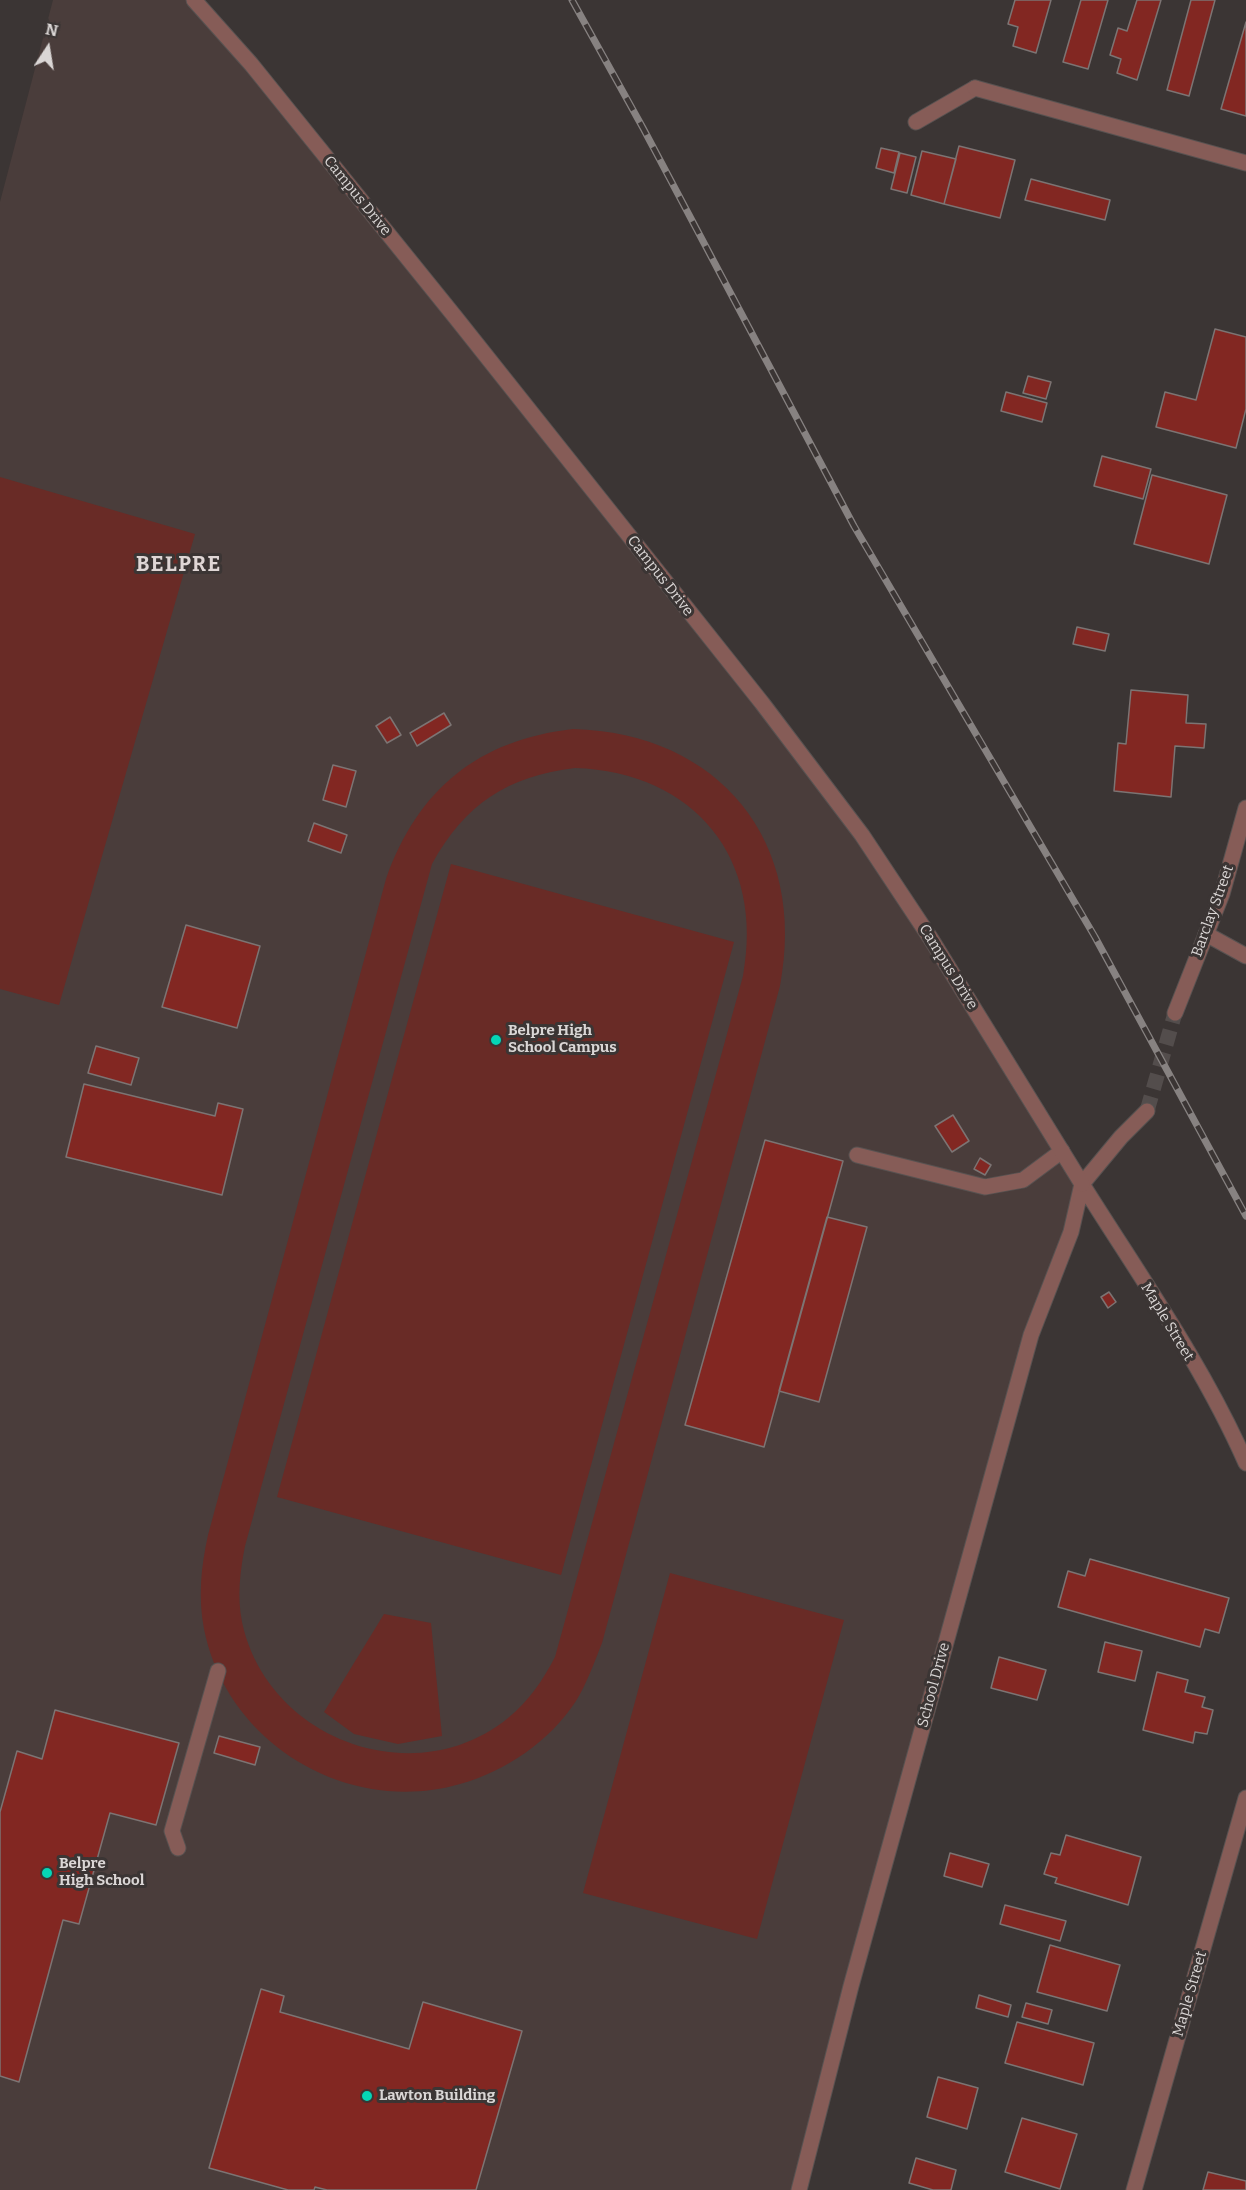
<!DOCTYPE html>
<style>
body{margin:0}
#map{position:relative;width:1246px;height:2190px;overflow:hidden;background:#3b3534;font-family:Bitter,serif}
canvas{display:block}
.north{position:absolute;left:18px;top:18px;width:60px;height:60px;-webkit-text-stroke:4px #3b3534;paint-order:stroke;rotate:12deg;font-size:16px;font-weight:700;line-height:24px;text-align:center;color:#dad6d5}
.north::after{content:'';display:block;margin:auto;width:21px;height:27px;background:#dad6d5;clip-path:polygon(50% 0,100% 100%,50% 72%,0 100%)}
</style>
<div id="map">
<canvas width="1246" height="2190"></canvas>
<div class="north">N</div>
</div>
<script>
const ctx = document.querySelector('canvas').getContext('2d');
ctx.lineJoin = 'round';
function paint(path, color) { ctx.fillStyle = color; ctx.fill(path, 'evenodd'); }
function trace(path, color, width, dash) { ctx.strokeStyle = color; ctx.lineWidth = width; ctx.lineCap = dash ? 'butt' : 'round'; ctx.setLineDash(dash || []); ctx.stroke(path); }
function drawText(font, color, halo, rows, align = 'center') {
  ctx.font = font + ' Bitter,serif'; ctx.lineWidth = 6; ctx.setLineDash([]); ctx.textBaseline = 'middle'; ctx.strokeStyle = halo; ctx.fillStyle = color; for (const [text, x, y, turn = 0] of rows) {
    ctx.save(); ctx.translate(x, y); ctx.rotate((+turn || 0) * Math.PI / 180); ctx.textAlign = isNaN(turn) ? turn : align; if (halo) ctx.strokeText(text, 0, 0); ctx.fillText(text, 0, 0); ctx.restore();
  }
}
const built = new Path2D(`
 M53,0H194L862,835L1082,1184L1071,1206L1031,1335L799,2190H0V202Z`);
const green = new Path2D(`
 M0,477L195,534L59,1005L0,989Z
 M573,729C720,733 808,842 780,986L602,1643C594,1663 587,1683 576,1701C549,1742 506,1771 460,1784C349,1816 227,1745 204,1629C198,1597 201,1567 208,1535L386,879C418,789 478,740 573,729ZM575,768C695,772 765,859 743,976L555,1657C543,1680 529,1701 508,1718C415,1794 267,1740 242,1622C237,1597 240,1571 245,1546L432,864C465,804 508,776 575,768Z
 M451,864L734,942L561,1575L277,1497Z
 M670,1573L844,1620L757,1939L583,1893Z
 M384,1614L431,1623L442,1736L398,1744L354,1734L324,1712Z`);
const building = new Path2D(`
 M1015,0H1051L1036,53L1013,46L1018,27L1008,24Z
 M1081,0H1108L1088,69L1063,62Z
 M1137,0H1161L1137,80L1117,73L1121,59L1110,55L1118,28L1127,31Z
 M1191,0H1215L1189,96L1167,90Z
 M1246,22V116L1221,109Z
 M959,146L1015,160L1000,218L944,204Z
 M881,148L899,152L894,173L876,168Z
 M922,151L956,159L944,204L911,195Z
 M900,153L916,157L907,193L891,189Z
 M1031,179L1110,200L1105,220L1025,200Z
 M1215,329L1246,337V409L1236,448L1156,427L1165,392L1196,400Z
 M1028,376L1051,382L1046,399L1023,393Z
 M1006,392L1047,403L1042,422L1001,411Z
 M1102,456L1151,469L1143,499L1094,486Z
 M1152,475L1227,495L1209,564L1134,544Z
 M1077,627L1109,634L1105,651L1073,644Z
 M1131,690L1188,695L1186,723L1206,724L1204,748L1175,746L1171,797L1114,791L1118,743L1126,744Z
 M444,713L451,725L417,746L410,733Z
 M390,717L401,735L387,743L376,726Z
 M333,765L356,771L346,807L323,800Z
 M314,823L347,835L341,853L308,841Z
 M186,925L260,946L237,1028L162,1007Z
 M96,1046L139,1058L131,1085L88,1073Z
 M84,1084L215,1116L218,1103L243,1109L222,1195L66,1157Z
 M953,1115L969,1141L952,1152L935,1126Z
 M765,1140L843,1161L764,1447L685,1425Z
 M980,1158L991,1165L985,1175L974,1169Z
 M827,1217L867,1227L819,1402L779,1391Z
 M1109,1292L1116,1302L1108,1308L1101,1297Z
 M1090,1559L1229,1598L1219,1633L1205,1629L1200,1647L1058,1607L1068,1571L1085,1576Z
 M1105,1642L1142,1651L1135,1681L1098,1672Z
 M999,1657L1046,1670L1037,1700L991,1688Z
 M1157,1672L1188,1680L1185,1692L1205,1697L1202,1707L1213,1710L1207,1734L1195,1732L1193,1743L1143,1730Z
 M55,1710L179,1743L156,1825L110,1813L79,1924L63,1920L19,2082L0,2076V1812L17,1751L42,1759Z
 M219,1736L260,1747L255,1765L214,1753Z
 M1066,1835L1141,1857L1128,1905L1055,1883L1057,1878L1044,1874L1051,1853L1060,1855Z
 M950,1853L989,1864L982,1887L944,1876Z
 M1005,1905L1066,1921L1060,1941L1000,1924Z
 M1050,1945L1120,1965L1107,2011L1037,1992Z
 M261,1989L284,1996L280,2012L409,2049L423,2002L522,2031L476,2190H327L315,2187L314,2190H288L209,2168Z
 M979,1995L1011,2005L1008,2017L976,2008Z
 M1026,2003L1052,2010L1048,2024L1022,2017Z
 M1017,2022L1094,2043L1083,2085L1005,2063Z
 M938,2077L978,2088L967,2129L927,2117Z
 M1022,2118L1077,2134L1060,2189L1005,2172Z
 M916,2158L956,2170L951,2190H933L909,2183Z
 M1208,2172L1246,2181V2190H1203Z`);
const minorTunnel = new Path2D(`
 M1147,1111L1175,1013`);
const service = new Path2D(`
 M916,122L975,88
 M1206,934L1246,956
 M857,1155L985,1187L1023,1180L1062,1151
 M178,1848L172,1831L218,1671`);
const minor = new Path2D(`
 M975,88L1246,163
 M1175,1013L1222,894L1246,808
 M1082,1184C1139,1275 1203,1365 1246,1463
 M799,2190L851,1986L1031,1335L1071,1232L1082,1184L1121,1137L1147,1111
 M1134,2190L1246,1798`);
const tertiary = new Path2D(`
 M194,0L251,64L456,318L762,703L862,835L931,939L1082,1184`);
const rail = new Path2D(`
 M572,0L643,128L854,526L1095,937L1246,1216`);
const markers = [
 [496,1040,6,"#05d5b6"],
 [47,1873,6,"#05d5b6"],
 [367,2096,6,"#05d5b6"]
];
const streetNames = [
 ["Campus Drive",357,196,51],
 ["Campus Drive",660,576,52],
 ["Barclay Street",1213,911,-70],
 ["Campus Drive",948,967,58],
 ["Maple Street",1167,1322,59],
 ["School Drive",934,1685,-75],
 ["Maple Street",1190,1994,-74]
];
const poiNames = [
 ["Belpre High",508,1031],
 ["School Campus",508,1048],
 ["Belpre",59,1864],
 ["High School",59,1881],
 ["Lawton Building",379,2096]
];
const districtNames = [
 ["BELPRE",179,565]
];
paint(built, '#4a3d3b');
paint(green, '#692b26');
paint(building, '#822722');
trace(building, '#7c7473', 1.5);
trace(minorTunnel, '#534d4c', 15, [15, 8]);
trace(service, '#585251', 17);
trace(minor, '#585251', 17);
trace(tertiary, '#585251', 17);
trace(service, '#865c57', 15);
trace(minor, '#865c57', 15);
trace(tertiary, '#865c57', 15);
trace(rail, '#878281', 7);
trace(rail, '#3b3534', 4.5, [14]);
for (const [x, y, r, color] of markers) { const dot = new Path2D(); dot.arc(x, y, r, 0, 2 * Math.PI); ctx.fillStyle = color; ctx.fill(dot); trace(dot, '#3b3534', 2); }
drawText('15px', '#dad6d5', '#3b3534', streetNames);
drawText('bold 15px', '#dad6d5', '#3b3534', poiNames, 'left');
ctx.letterSpacing = '1.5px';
drawText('bold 21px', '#dfd6d5', '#3b3534', districtNames);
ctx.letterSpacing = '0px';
</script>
